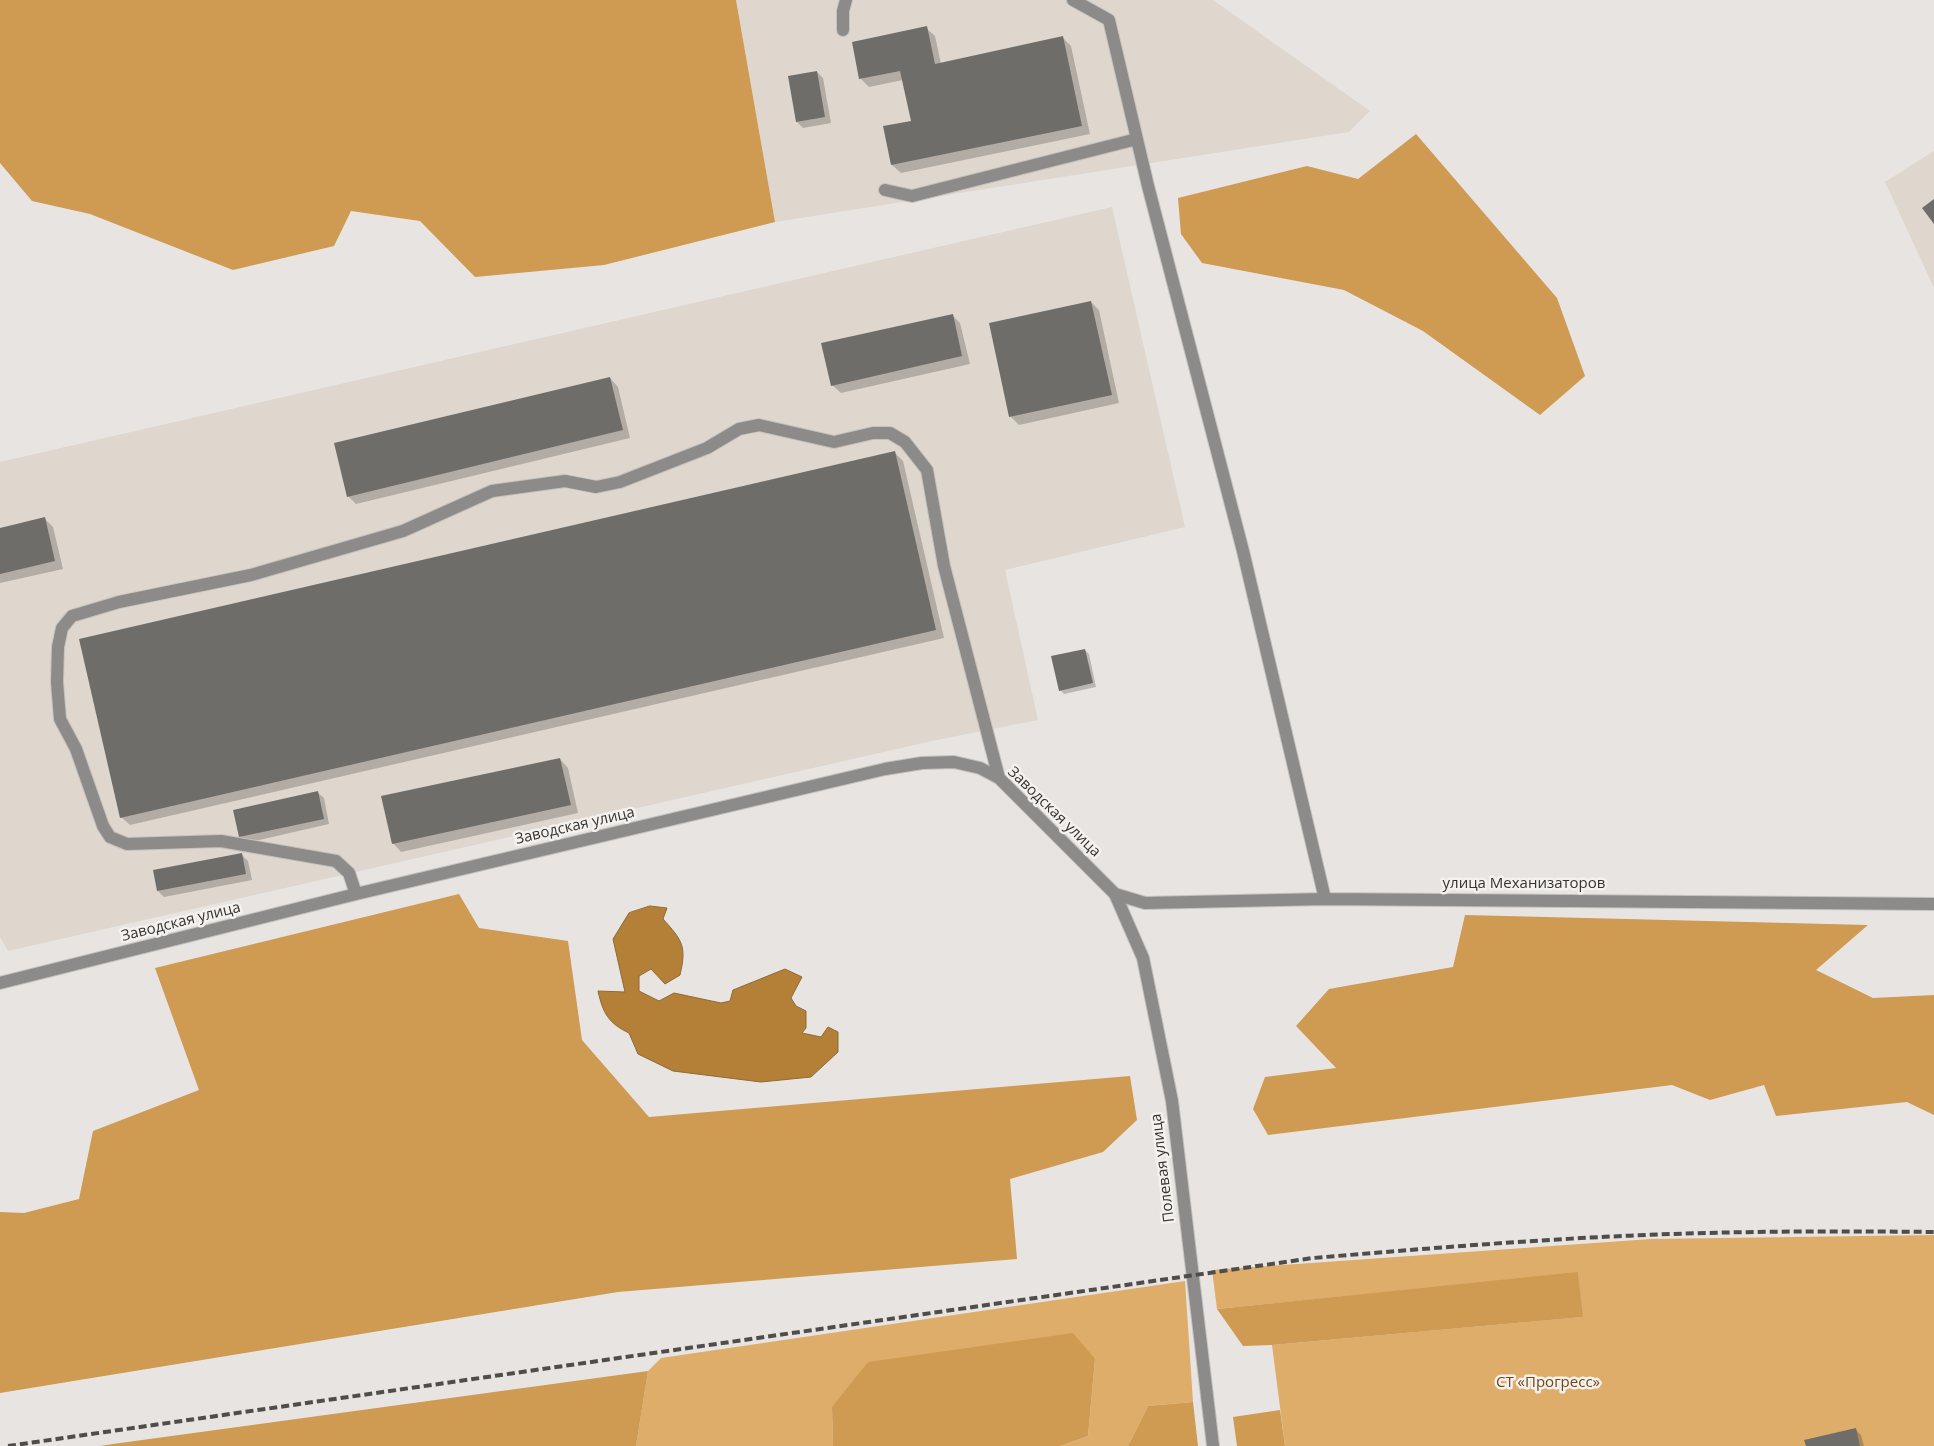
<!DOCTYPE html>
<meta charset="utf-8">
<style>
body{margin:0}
canvas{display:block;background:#e7e4e1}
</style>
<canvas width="1934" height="1446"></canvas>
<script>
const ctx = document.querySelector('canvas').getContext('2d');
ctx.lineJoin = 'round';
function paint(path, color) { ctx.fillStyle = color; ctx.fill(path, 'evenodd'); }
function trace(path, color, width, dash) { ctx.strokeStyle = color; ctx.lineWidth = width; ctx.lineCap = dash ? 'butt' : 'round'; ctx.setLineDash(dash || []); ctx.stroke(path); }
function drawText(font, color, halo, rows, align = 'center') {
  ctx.font = font + ' "Open Sans",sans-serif'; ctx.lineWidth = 5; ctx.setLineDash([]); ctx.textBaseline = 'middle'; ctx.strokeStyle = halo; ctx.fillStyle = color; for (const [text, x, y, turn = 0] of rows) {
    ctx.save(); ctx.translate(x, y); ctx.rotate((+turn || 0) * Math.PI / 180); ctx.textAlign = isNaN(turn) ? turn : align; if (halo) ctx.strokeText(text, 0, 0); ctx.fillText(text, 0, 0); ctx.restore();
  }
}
const built = new Path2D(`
 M736,0H1213L1370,111L1349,132L775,222Z
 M1934,151V288L1885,182Z
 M1112,207L1185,527L1005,570L1038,720L932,741L8,951L0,937V462Z`);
const green = new Path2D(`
 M1934,1235V1446H1285L1272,1345L1582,1317L1578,1273L1217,1309L1212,1270L1651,1239Z
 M1185,1281L1193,1402L1148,1406L1128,1446H1060L1088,1436L1095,1359L832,1407L833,1446H636L648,1371L661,1358Z`);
const forest = new Path2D(`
 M0,0H736L775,222L604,265L475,277L420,221L351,211L334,246L233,270L90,214L32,201L0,163Z
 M1416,134L1557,298L1585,376L1540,415L1423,331L1344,290L1202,263L1181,234L1178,198L1307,166L1358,179Z
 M459,894L479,928L568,941L582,1040L649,1117L1130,1076L1137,1120L1103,1152L1010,1179L1017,1259L618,1292L0,1393V1212L24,1213L79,1199L93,1131L199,1090L155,968Z
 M1465,915L1868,925L1816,970L1873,998L1934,995V1115L1907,1102L1776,1116L1764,1085L1710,1100L1672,1085L1268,1135L1253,1109L1265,1077L1336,1068L1296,1026L1329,989L1453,967Z
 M1578,1272L1583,1317L1272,1345L1243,1346L1217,1309Z
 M1073,1333L1095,1359L1088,1436L1060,1446H833L832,1407L868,1362Z
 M648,1371L636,1446H100L113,1444Z
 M1193,1402L1198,1446H1128L1148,1406Z
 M1280,1410L1285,1446H1237L1233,1417Z`);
const water = new Path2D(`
 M650,906L667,908L663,919C682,940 687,946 680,975L665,984L651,969L639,976V991L659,1001L674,993L721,1003L730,1001L733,990L785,969L802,977L791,998L796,1006L806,1011V1028L802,1033L821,1037L828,1027L838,1032V1052L811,1077L761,1082L673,1071L638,1054L629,1033C608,1023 603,1013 598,991L625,992L613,939L629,913Z`);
const shadow = new Path2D(`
 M926,28L935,36L941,64L1063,38L1071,46L1090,134L901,173L892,165L885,127L912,122L903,80L869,87L861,79Z
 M817,72L823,78L831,123L803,128L797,122Z
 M1091,302L1099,310L1119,403L1019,425L1011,417L990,324Z
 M952,315L960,323L970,364L841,393L832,385Z
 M610,378L618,387L630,438L356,504L348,496Z
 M895,453L903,461L944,638L130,825L121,817Z
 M45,519L53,527L63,569L0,583V529Z
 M1085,650L1089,654L1096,687L1064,694L1060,690Z
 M560,759L568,768L578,813L401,852L393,843Z
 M317,792L324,798L329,824L246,843L240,837Z
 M242,855L248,861L252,880L164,897L158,891Z
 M1855,1429L1861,1435L1864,1446H1807Z`);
const building = new Path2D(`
 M927,26L935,64L1063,36L1082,126L891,165L883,126L911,121L900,71L859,79L852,42Z
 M817,71L825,117L796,122L788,76Z
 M1934,199V224L1922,208Z
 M1091,301L1112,395L1009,417L989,323Z
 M953,314L962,356L831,386L821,343Z
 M610,377L623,430L347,497L334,443Z
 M895,451L936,630L120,818L79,639Z
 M45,517L55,561L0,574V528Z
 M1085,649L1093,683L1059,691L1051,656Z
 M560,758L571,805L392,844L381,796Z
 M318,791L324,819L239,837L233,810Z
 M242,853L246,874L157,891L153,870Z
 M1856,1428L1860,1446H1806L1804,1440Z`);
const minor = new Path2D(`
 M1073,0L1109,20L1148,186L1243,551L1325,899
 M843,30V11L846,0
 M885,190L912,196L1137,139
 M356,894L349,873L336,861L221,841L127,844L110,837L103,826L76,749L60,719L57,682L58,647L62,628L72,616L119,602L251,575L403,531L492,491L565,481L596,487L620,482L707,448L739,429L759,425L834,442L873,433H890L905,442L927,470L944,566L999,778
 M1115,894L1145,903L1325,899L1934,904
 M0,983L356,894L885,769L922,763L954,762L980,768L999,778L1115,894L1143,958L1172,1101L1213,1446`);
const rail = new Path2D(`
 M8,1446L1313,1258C1432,1248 1552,1238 1672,1234C1760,1231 1847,1231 1934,1232`);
const streetNames = [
 ["Заводская улица",1054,812,44],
 ["Заводская улица",575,826,-13],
 ["улица Механизаторов",1524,884],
 ["Заводская улица",181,922,-14],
 ["Полевая улица",1163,1168,-97]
];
const parkNames = [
 ["СТ «Прогресс»",1548,1383]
];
paint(built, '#dfd7ce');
paint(green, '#dfad6a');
paint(forest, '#cf9a52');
paint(water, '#b48037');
trace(water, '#8e6a36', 1);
paint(shadow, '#0003');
paint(building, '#6f6d6a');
trace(minor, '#c4c1be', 14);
trace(minor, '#8c8b89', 12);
trace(rail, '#4e4d4b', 4, [8, 4]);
drawText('15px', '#363534', '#f4f1ee', streetNames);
drawText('15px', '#6d4913', '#f4f1ee', parkNames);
</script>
